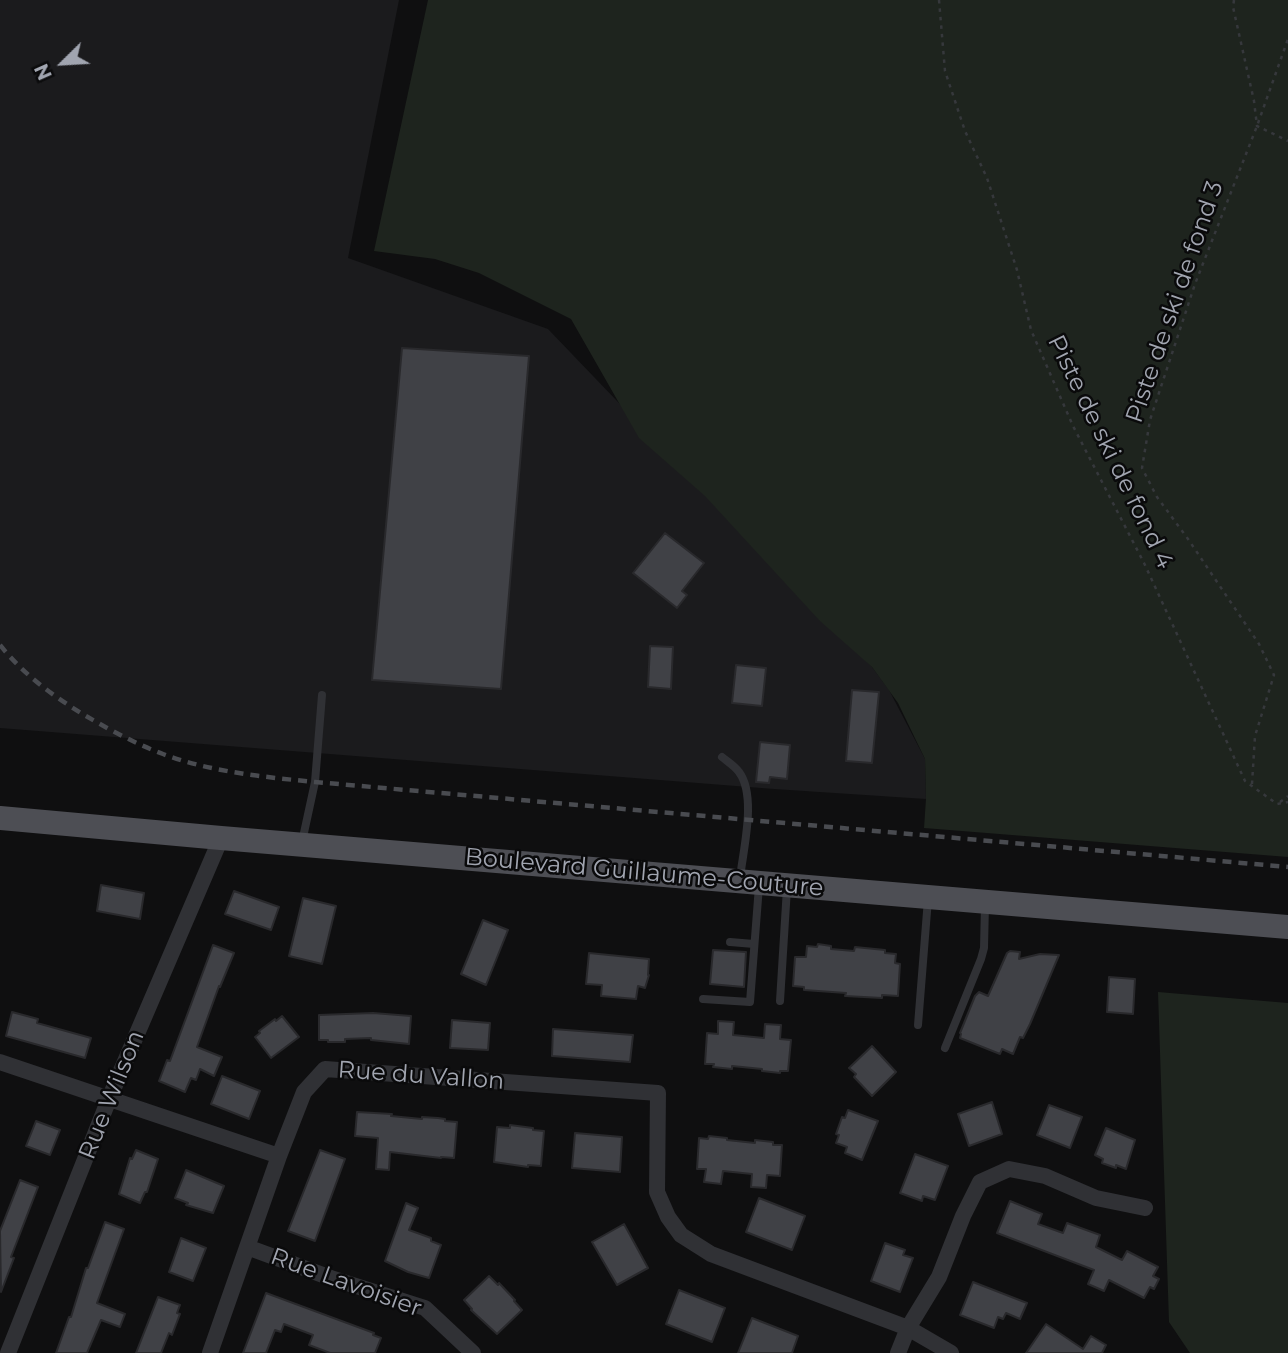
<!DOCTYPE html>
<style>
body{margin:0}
#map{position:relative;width:1288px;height:1353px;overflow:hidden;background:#0f0f10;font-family:Montserrat,sans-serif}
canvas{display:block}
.north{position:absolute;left:28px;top:28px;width:70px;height:70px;-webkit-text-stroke:5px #0a0a0b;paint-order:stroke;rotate:246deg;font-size:19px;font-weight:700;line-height:28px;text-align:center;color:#a1a5b0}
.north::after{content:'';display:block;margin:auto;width:24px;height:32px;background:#a1a5b0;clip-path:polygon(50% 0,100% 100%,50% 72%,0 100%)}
</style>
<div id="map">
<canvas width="1288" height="1353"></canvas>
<div class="north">N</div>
</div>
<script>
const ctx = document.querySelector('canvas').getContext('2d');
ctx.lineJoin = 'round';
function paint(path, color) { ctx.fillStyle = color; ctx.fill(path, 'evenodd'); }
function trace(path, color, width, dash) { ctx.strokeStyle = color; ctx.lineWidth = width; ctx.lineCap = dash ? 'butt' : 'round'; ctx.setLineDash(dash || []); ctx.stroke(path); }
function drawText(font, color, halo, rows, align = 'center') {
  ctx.font = font + ' Montserrat,sans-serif'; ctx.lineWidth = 5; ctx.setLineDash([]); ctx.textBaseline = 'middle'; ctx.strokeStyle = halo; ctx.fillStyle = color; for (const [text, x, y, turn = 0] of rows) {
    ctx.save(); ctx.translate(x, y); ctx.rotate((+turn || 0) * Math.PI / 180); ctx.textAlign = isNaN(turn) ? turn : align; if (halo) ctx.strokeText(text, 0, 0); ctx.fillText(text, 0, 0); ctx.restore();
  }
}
const built = new Path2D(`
 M0,0H399L348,258L548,329L872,667L889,690L925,759L926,799L774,789L0,728Z`);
const green = new Path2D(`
 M428,0H1288V857L924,828L926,799L925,759L898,703L872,667L820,621L705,496L639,438L571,319L479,273L435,259L374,251Z
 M1158,992L1288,1003V1353H1190L1169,1322Z`);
const building = new Path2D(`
 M402,348L529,356L501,689L372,680Z
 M665,533L704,563L682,591L687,595L677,608L633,573Z
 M650,646L673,647L671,689L648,687Z
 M736,665L766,668L762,706L732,703Z
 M852,690L879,692L872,763L846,761Z
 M760,742L790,745L787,779L770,777L769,783L756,782Z
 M101,885L144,893L140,919L97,911Z
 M234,891L279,907L271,930L225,914Z
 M303,898L336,906L322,964L289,956Z
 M483,920L508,930L486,985L461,974Z
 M818,944L831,946V949L854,951L855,947L885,950V953L896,954L895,963L900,964L898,996L882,995V998L845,996L846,993L804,990V987L793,986L795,957H806L807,946L817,947Z
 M213,945L234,953L220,987L219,986L197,1047L222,1057L214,1076L200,1069L196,1080L191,1078L185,1092L159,1081L167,1060L170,1061Z
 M713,950L746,952L744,987L710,984Z
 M1010,951L1020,952L1019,959L1040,954L1059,955L1030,1024L1023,1038L1020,1037L1013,1054L1002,1049L1000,1054L960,1038L961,1034L960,1033L975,996L979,992L988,996L1007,953Z
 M589,953L649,959L648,975H649L645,988L638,986L636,999L601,996L602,985L586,984Z
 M1109,977L1135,979L1133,1014L1107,1012Z
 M12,1012L38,1019L37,1023L91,1038L85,1058L6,1036Z
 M373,1013L411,1016L409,1044L371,1040V1038L345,1039V1042H328V1040H319V1015Z
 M282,1016L299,1037L271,1058L255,1037L260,1033L259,1031L275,1019L276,1021Z
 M452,1020L490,1023L488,1050L450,1048Z
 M718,1021L734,1022L733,1035L764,1038L765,1024L781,1025L780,1039L791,1040L788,1071H780V1073L762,1071V1069L732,1066V1069L713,1067L714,1064H705L707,1033L718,1034Z
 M553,1029L633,1035L630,1062L552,1056Z
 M872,1046L896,1072L872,1096L854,1077L856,1074L849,1068Z
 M222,1076L260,1091L249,1119L211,1104Z
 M992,1102L1002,1134L969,1146L958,1114Z
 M1049,1105L1082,1117L1070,1148L1037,1135Z
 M848,1110L878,1121L862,1160L845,1153L847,1147L836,1143L839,1135L836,1134L842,1117L845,1118Z
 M357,1112L392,1114L391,1116L422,1119V1117L438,1118L445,1119V1121L457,1122L454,1158L441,1157V1158L390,1152L389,1170L376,1169L378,1138L355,1136Z
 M36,1121L60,1130L50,1155L26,1146Z
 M510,1125L533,1128V1130L544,1131L541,1166L528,1165V1167L494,1162L497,1127L510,1128Z
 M1106,1128L1135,1140L1126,1169L1116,1165V1168L1102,1163L1103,1159L1095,1155Z
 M575,1133L622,1137L620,1172L572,1168Z
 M709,1136L727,1138V1140L755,1143V1140L773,1142V1145H782L780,1176L767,1175L766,1188L751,1187L752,1174L723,1171L721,1184L704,1182L706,1169H697L699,1138L708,1139Z
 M136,1150L158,1159L147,1192H145L140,1203L119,1194L130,1158L132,1159Z
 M320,1150L345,1159L315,1241L288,1231Z
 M915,1154L948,1166L935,1200L923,1196L922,1201L900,1193Z
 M186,1170L224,1186L213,1213L186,1205L188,1203L175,1198Z
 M20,1180L38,1187L11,1257L14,1258L1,1292L0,1231Z
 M759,1198L805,1216L792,1250L746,1232Z
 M1010,1201L1042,1214L1038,1224L1063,1233L1067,1223L1100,1235L1096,1247L1122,1260L1127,1251L1158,1267L1153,1276L1159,1279L1154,1289L1150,1287L1144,1298L1109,1280L1104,1291L1088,1284L1094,1270L997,1233Z
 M406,1203L418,1208L409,1230L431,1238V1241L441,1245L429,1278L408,1272L385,1261Z
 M105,1222L124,1229L97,1303L125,1314L120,1327L101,1320L87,1353H56L69,1317H71L86,1268H88Z
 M624,1224L648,1268L617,1285L592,1242Z
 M181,1238L206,1248L193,1281L169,1272Z
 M885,1243L905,1250L903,1255L913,1258L900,1292L871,1281Z
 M489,1276L498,1285L499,1283L515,1300L514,1301L522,1310L497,1334L471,1310L472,1309L464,1300Z
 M973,1282L1027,1303L1020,1319L1006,1313L1003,1319L998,1317L994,1328L960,1315Z
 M679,1290L725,1308L712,1342L666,1324Z
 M266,1293L374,1333L373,1335L381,1338L375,1353H330L309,1345L313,1335L284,1324L281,1332L275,1330L266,1353H243Z
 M158,1297L180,1305L177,1313L180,1314L172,1335L169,1333L161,1353H136Z
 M752,1318L798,1336L792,1353H738Z
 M1046,1324L1083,1349L1091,1336L1106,1345L1102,1353H1026Z`);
const path = new Path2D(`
 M939,0L945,71L965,131L987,178L1017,270L1031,330L1073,426L1144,563L1245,781L1277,804L1288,802
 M1234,0L1233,7L1254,101L1257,126L1288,141
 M1252,784L1255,736L1274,675L1259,644L1188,539L1157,497L1142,468L1150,420L1195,284L1257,126L1288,39
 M1280,802L1288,796`);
const service = new Path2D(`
 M722,757C728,762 735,766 739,772C757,796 743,850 740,878
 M302,842L315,782L322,695
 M730,942L754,944
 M703,999L750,1002L759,886
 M780,1001L787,888
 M918,1025L928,899
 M945,1048L981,959L984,948L985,904`);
const minor = new Path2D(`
 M0,1062L279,1156
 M247,1247L331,1278L425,1308L473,1353
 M8,1353L109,1099L221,838
 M210,1353L279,1156L304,1092L325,1069L658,1093L657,1192L668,1217L681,1235L711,1254L908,1328L951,1353
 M898,1353L908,1328L939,1277L963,1216L980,1182L1009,1169L1045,1176L1096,1198L1145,1208`);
const primary = new Path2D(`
 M0,818L221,838L1288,927`);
const rail = new Path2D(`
 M0,645C23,674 54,697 86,716C110,730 136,744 163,754C211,772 264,777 315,782L1288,867`);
const streetNames = [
 ["Piste de ski de fond 3",1175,302,-71],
 ["Piste de ski de fond 4",1110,452,64],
 ["Boulevard Guillaume-Couture",644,873,5],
 ["Rue du Vallon",421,1076,4],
 ["Rue Wilson",112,1095,-68],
 ["Rue Lavoisier",346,1283,20]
];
paint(built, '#1b1b1d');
paint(green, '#1e241e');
paint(building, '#404146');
trace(building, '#29292c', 2);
trace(path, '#36383c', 2.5, [3.5, 5]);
trace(service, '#303135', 8);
trace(minor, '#303135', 16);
trace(primary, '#4d4e54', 24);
trace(rail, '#494b50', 4.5, [9, 7]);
drawText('24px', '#a1a5b0', '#0a0a0b', streetNames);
</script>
